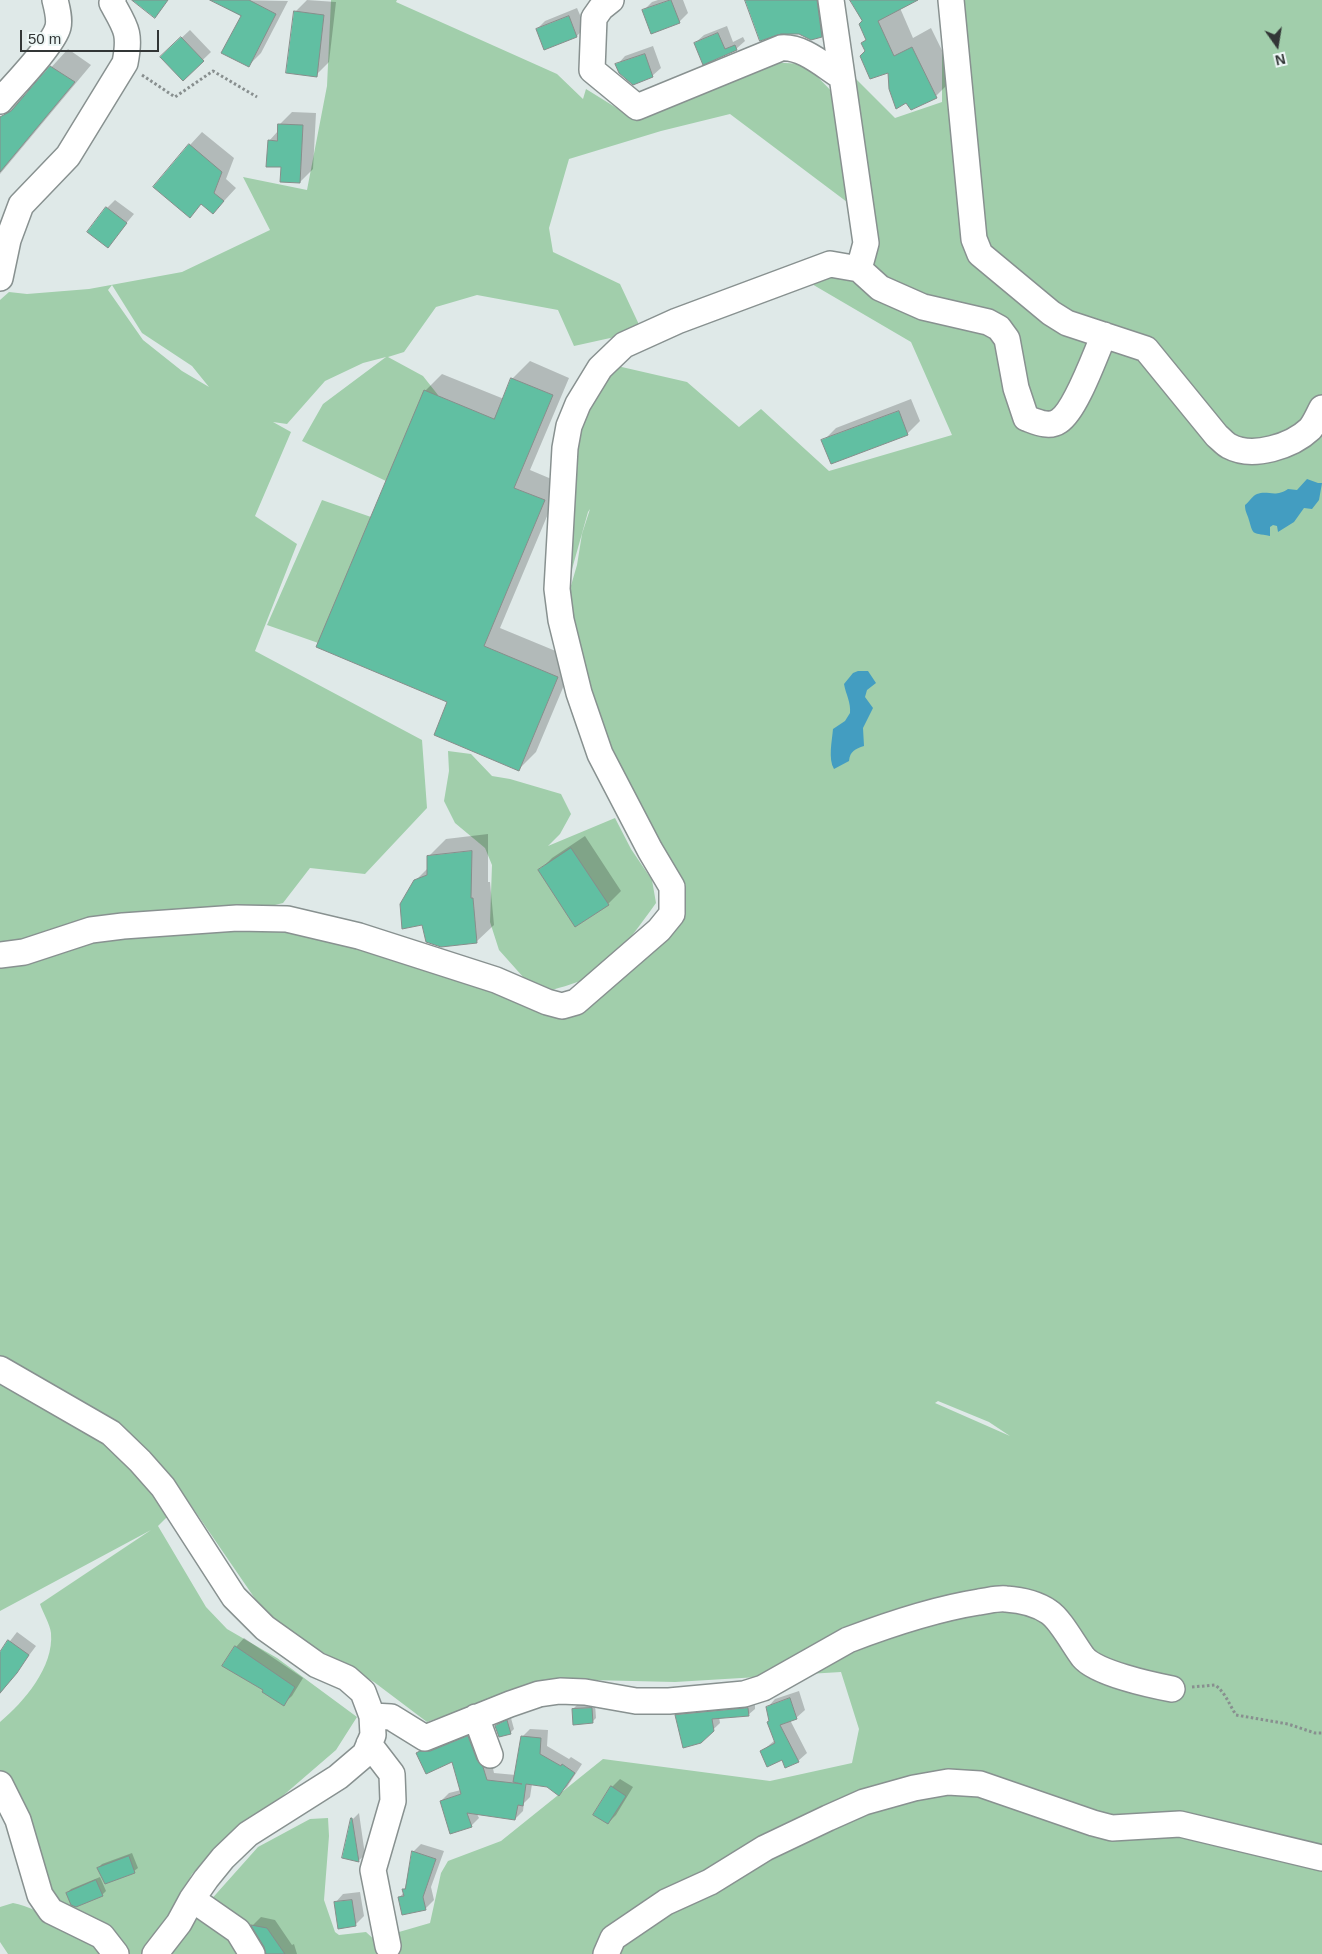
<!DOCTYPE html>
<style>
body{margin:0}
#map{position:relative;width:1322px;height:1954px;overflow:hidden;background:#dfe9e8;font-family:Arial,sans-serif}
canvas{display:block}
.north{position:absolute;left:1252px;top:20px;width:50px;height:50px;-webkit-text-stroke:4px #ecf6f5;paint-order:stroke;rotate:167deg;font-size:14px;font-weight:700;line-height:20px;text-align:center;color:#323636}
.north::after{content:'';display:block;margin:auto;width:18px;height:22px;background:#323636;clip-path:polygon(50% 0,100% 100%,50% 72%,0 100%)}
.scale{position:absolute;left:20px;top:30px;width:139px;height:22px;box-sizing:border-box;border:2px solid #323636;border-top:0;padding-left:6px;font-size:15px;line-height:18px;white-space:nowrap;color:#323636;-webkit-text-stroke:4px #ecf6f5;paint-order:stroke}
</style>
<div id="map">
<canvas width="1322" height="1954"></canvas>
<div class="north">N</div>
<div class="scale">50 m</div>
</div>
<script>
const ctx = document.querySelector('canvas').getContext('2d');
ctx.lineJoin = 'round';
function paint(path, color) { ctx.fillStyle = color; ctx.fill(path, 'evenodd'); }
function trace(path, color, width, dash) { ctx.strokeStyle = color; ctx.lineWidth = width; ctx.lineCap = dash ? 'butt' : 'round'; ctx.setLineDash(dash || []); ctx.stroke(path); }
const green = new Path2D(`
 M331,0H397L396,2L557,74L583,99L586,89L636,120L765,62L805,64L840,100L846,194L850,73L895,118L942,102V0H1322V1954H170L200,1915V1912L258,1847L310,1819L328,1818L329,1836L324,1900L335,1932L339,1935L366,1932L378,1943L392,1944L399,1932L430,1923L441,1873L448,1861L501,1841L603,1759L770,1781L852,1763L859,1729L841,1672L675,1682L547,1679L427,1722L374,1682L271,1622L186,1498L158,1526L206,1607L227,1629L277,1658L357,1717L336,1750L192,1874L149,1954H112L52,1901L4,1776L0,1770V1722C24,1702 54,1667 51,1633C50,1624 43,1613 40,1604L151,1530L0,1611V300L9,292L27,294L89,289L182,272L270,230L243,177L307,190L327,86ZM730,114L847,202L874,256L805,280L911,342L952,435L829,471L761,409L739,427L687,382L613,365L565,448L567,587L588,512L590,509L582,534L577,565L561,620L597,733L675,928L558,1015L496,991L283,925L199,924L283,903L310,868L365,874L427,808L422,740L255,651L297,544L255,516L291,432L273,422L287,424L325,381L363,363L386,357L323,404L302,441L386,481L438,395L423,376L388,357L404,352L436,307L477,295L558,310L574,346L642,331L620,284L553,252L549,228L569,159L661,131ZM112,285L142,333L192,366L209,387L182,371L143,340L108,290ZM938,1401L989,1422L1010,1436L935,1403Z
 M322,500L371,517L324,645L267,625Z
 M448,751L471,754L492,776L510,779L561,794L571,814L560,834L548,846L615,818L631,849L652,880L656,903C640,925 622,951 602,969C588,980 569,985 552,990L524,978L499,950L490,922L492,865L485,848L455,823L444,801L449,771Z
 M13,1903C41,1909 85,1934 106,1954H8L0,1942V1907Z`);
const water = new Path2D(`
 M1307,479L1318,483H1322L1319,500L1312,509L1304,508L1294,522L1278,532L1277,526L1273,525L1270,527V536C1250,532 1254,536 1248,517C1246,512 1245,510 1245,505C1249,502 1253,495 1257,494C1268,490 1275,498 1288,489L1297,490Z
 M858,671H868L876,683L867,690L865,697L873,708L863,728L864,746C855,749 850,751 849,761L834,769C828,759 832,741 833,729L845,721L850,713C851,702 846,695 844,684L853,673Z`);
const shadow = new Path2D(`
 M232,0L288,1L261,53L248,66L242,15Z
 M307,0L336,2L329,62L316,75L295,12Z
 M658,0H683L688,13L679,22L644,10L652,2Z
 M746,0H826L830,27L821,36Z
 M855,0H909L900,8L913,38L931,28L955,77L936,96L889,72L866,51L862,44L867,39L864,21Z
 M577,8L585,27L577,36L545,48L537,29L545,21Z
 M727,26L733,42L743,37L745,41L736,49L703,63L695,43L704,35Z
 M190,30L211,52L183,79L161,57Z
 M653,46L661,68L652,76L617,65L625,56Z
 M68,49L91,65L0,174V119L21,98L26,95Z
 M292,112L316,113L313,169L300,182L283,166L269,141L278,131L279,125Z
 M202,132L234,158L226,179L236,188L213,213L202,203L190,216V145Z
 M115,200L134,214L107,246V208Z
 M530,361L569,378L530,470L561,483L500,628L575,659L536,752L519,769L449,701L425,391L442,374L504,399L512,379Z
 M911,399L920,421L907,434L823,441L836,428Z
 M488,834V882H490L494,925L476,942L415,881L429,867V856L446,839Z
 M585,836L621,891L608,904L539,871L552,858Z
 M17,1632L36,1646L0,1694V1654Z
 M244,1638L303,1678L292,1696L283,1704L265,1690L224,1665L236,1647Z
 M799,1691L805,1710L796,1718L790,1720L807,1753L798,1761L782,1759L761,1752L775,1740L767,1708L775,1699Z
 M755,1702V1709L748,1715L719,1717L720,1723L699,1743L676,1715L683,1709Z
 M595,1704L596,1718L592,1722L573,1709L577,1705Z
 M511,1718L514,1729L510,1733L496,1726L500,1722Z
 M476,1729L491,1759L494,1773L516,1775L522,1737L530,1729L548,1730L547,1746L569,1759L571,1757L582,1764L567,1787L559,1794L547,1786L532,1784L530,1797L524,1803L523,1811L515,1819L477,1814L479,1818L471,1826L441,1801L449,1793L461,1790L453,1760L417,1754L425,1746Z
 M620,1779L633,1787L616,1815L608,1823L612,1787Z
 M359,1813L365,1855L358,1861L343,1857L353,1819Z
 M421,1844L444,1851L431,1887L434,1900L425,1909L399,1898L404,1892L403,1890L406,1887L413,1852Z
 M132,1853L138,1868L134,1871L98,1868L102,1864Z
 M100,1877L106,1891L102,1895L67,1893L71,1889Z
 M360,1892L364,1916L355,1925L335,1903L343,1894Z
 M261,1917L275,1920L292,1945L294,1944L297,1954H266V1947L253,1925Z`);
const building = new Path2D(`
 M132,0H168L155,18Z
 M210,0H249L276,14L249,67L221,53L241,16Z
 M671,0L680,23L651,34L642,10Z
 M745,0H817L822,37L811,40L799,34H781L760,41Z
 M850,0H918L878,21L894,56L912,47L937,98L911,110L906,103L896,109L889,89L888,73L870,79L860,56L865,51L861,43L866,40L859,24L862,21Z
 M294,11L324,15L317,77L286,73Z
 M569,16L577,37L544,50L536,29Z
 M718,33L725,49L735,45L737,50L703,65L694,43Z
 M181,37L204,61L183,81L160,57Z
 M645,54L653,77L633,85L619,73L615,64Z
 M50,66L75,82L0,172V117L11,111Z
 M278,124L303,125L300,183L280,182L281,167H266L268,140L277,141Z
 M189,144L222,172L214,193L224,201L213,214L201,204L190,218L153,187Z
 M106,207L127,223L108,248L87,232Z
 M511,378L553,395L514,488L545,500L484,646L558,677L519,771L434,735L447,702L316,647L424,390L494,419Z
 M899,411L908,435L831,464L821,440Z
 M571,848L609,905L575,927L538,870Z
 M472,851L471,898H473L477,943L441,947L426,942L422,925L402,929L400,904L414,880L427,875V856Z
 M8,1640L29,1655L17,1673L0,1693V1652Z
 M235,1646L295,1687L284,1706L262,1692L263,1690L222,1666Z
 M790,1698L797,1719L780,1725L799,1762L785,1768L782,1760L767,1767L760,1751L775,1743L767,1722L769,1721L766,1707Z
 M592,1708L593,1723L573,1725L572,1709Z
 M748,1708L749,1716L712,1719L714,1731L701,1743L683,1748L675,1715Z
 M507,1720L511,1734L499,1737L495,1726Z
 M468,1736L477,1760L483,1767L487,1780L522,1784L513,1782L521,1736L541,1738L540,1754L561,1766L562,1764L575,1773L559,1796L547,1787L526,1784L523,1806L518,1805L515,1820L467,1813L472,1827L450,1834L440,1801L461,1794L452,1762L426,1774L416,1753L420,1751H430Z
 M611,1786L626,1796L608,1824L593,1815Z
 M351,1818H352L359,1862L342,1858Z
 M412,1851L436,1859L423,1897L426,1910L402,1915L398,1897L404,1896L402,1889H405Z
 M129,1856L135,1873L105,1884L97,1868Z
 M96,1880L103,1896L76,1907L71,1905L66,1893Z
 M352,1900L356,1926L338,1929L334,1902Z
 M251,1925L267,1928L285,1954H266L264,1947Z`);
const path = new Path2D(`
 M142,75L175,97L213,71L257,97
 M1192,1687L1215,1685C1225,1692 1229,1704 1236,1715L1288,1724L1315,1733H1322`);
const minor = new Path2D(`
 M611,0L601,8L594,18L592,70L637,107L781,48C803,46 824,66 842,77
 M831,0L866,243L859,269
 M951,0L974,239L980,254L1051,313L1067,323L1146,349L1217,436C1221,439 1225,444 1229,446C1253,459 1292,446 1310,429C1315,423 1318,415 1322,408
 M0,101C13,86 54,44 58,27C60,19 57,8 55,0
 M0,278L8,240L21,205L68,156L125,63C131,33 126,28 112,3L113,0
 M0,955L24,952L91,930L123,926L237,918L287,919L359,936L496,980L547,1002L562,1006L576,1002L659,930L672,914V887L650,850L600,754L579,693L561,620L557,589L565,448L569,426L578,404L600,368L624,345L677,321L830,264L859,269L880,288L923,307L988,322L999,328L1007,339L1016,388L1026,418C1037,422 1049,428 1059,421C1076,410 1095,355 1104,335
 M0,1369L111,1433L140,1461L163,1487L234,1597L265,1628L317,1665L347,1678L363,1692L372,1716L373,1735L365,1754L338,1777L248,1834L223,1858L206,1879L192,1899L179,1923L155,1954
 M372,1716L391,1717L425,1738L510,1704L539,1694L560,1691L585,1692L636,1701H669L744,1694L763,1688L848,1640C890,1624 935,1609 979,1602C988,1601 997,1598 1006,1599C1021,1600 1036,1603 1049,1612C1060,1619 1074,1645 1083,1657C1096,1673 1151,1685 1172,1689
 M476,1717L490,1755
 M369,1744L392,1774L393,1801L373,1870L388,1946
 M0,1784L18,1820L40,1895L51,1911L102,1936L116,1954
 M192,1899L238,1931L252,1954
 M606,1954L613,1938L666,1902L710,1882L765,1848L828,1818L864,1802L914,1788L948,1782L980,1784L1093,1823L1112,1828L1180,1824L1322,1858`);
paint(green, '#a1ceab');
paint(water, '#439dc1');
paint(shadow, '#0003');
paint(building, '#61bfa2');
trace(building, '#868e8b', 1);
trace(minor, '#889190', 28);
trace(path, '#888f8f', 3, [2.5, 2.5]);
trace(minor, '#fff', 25);
</script>
